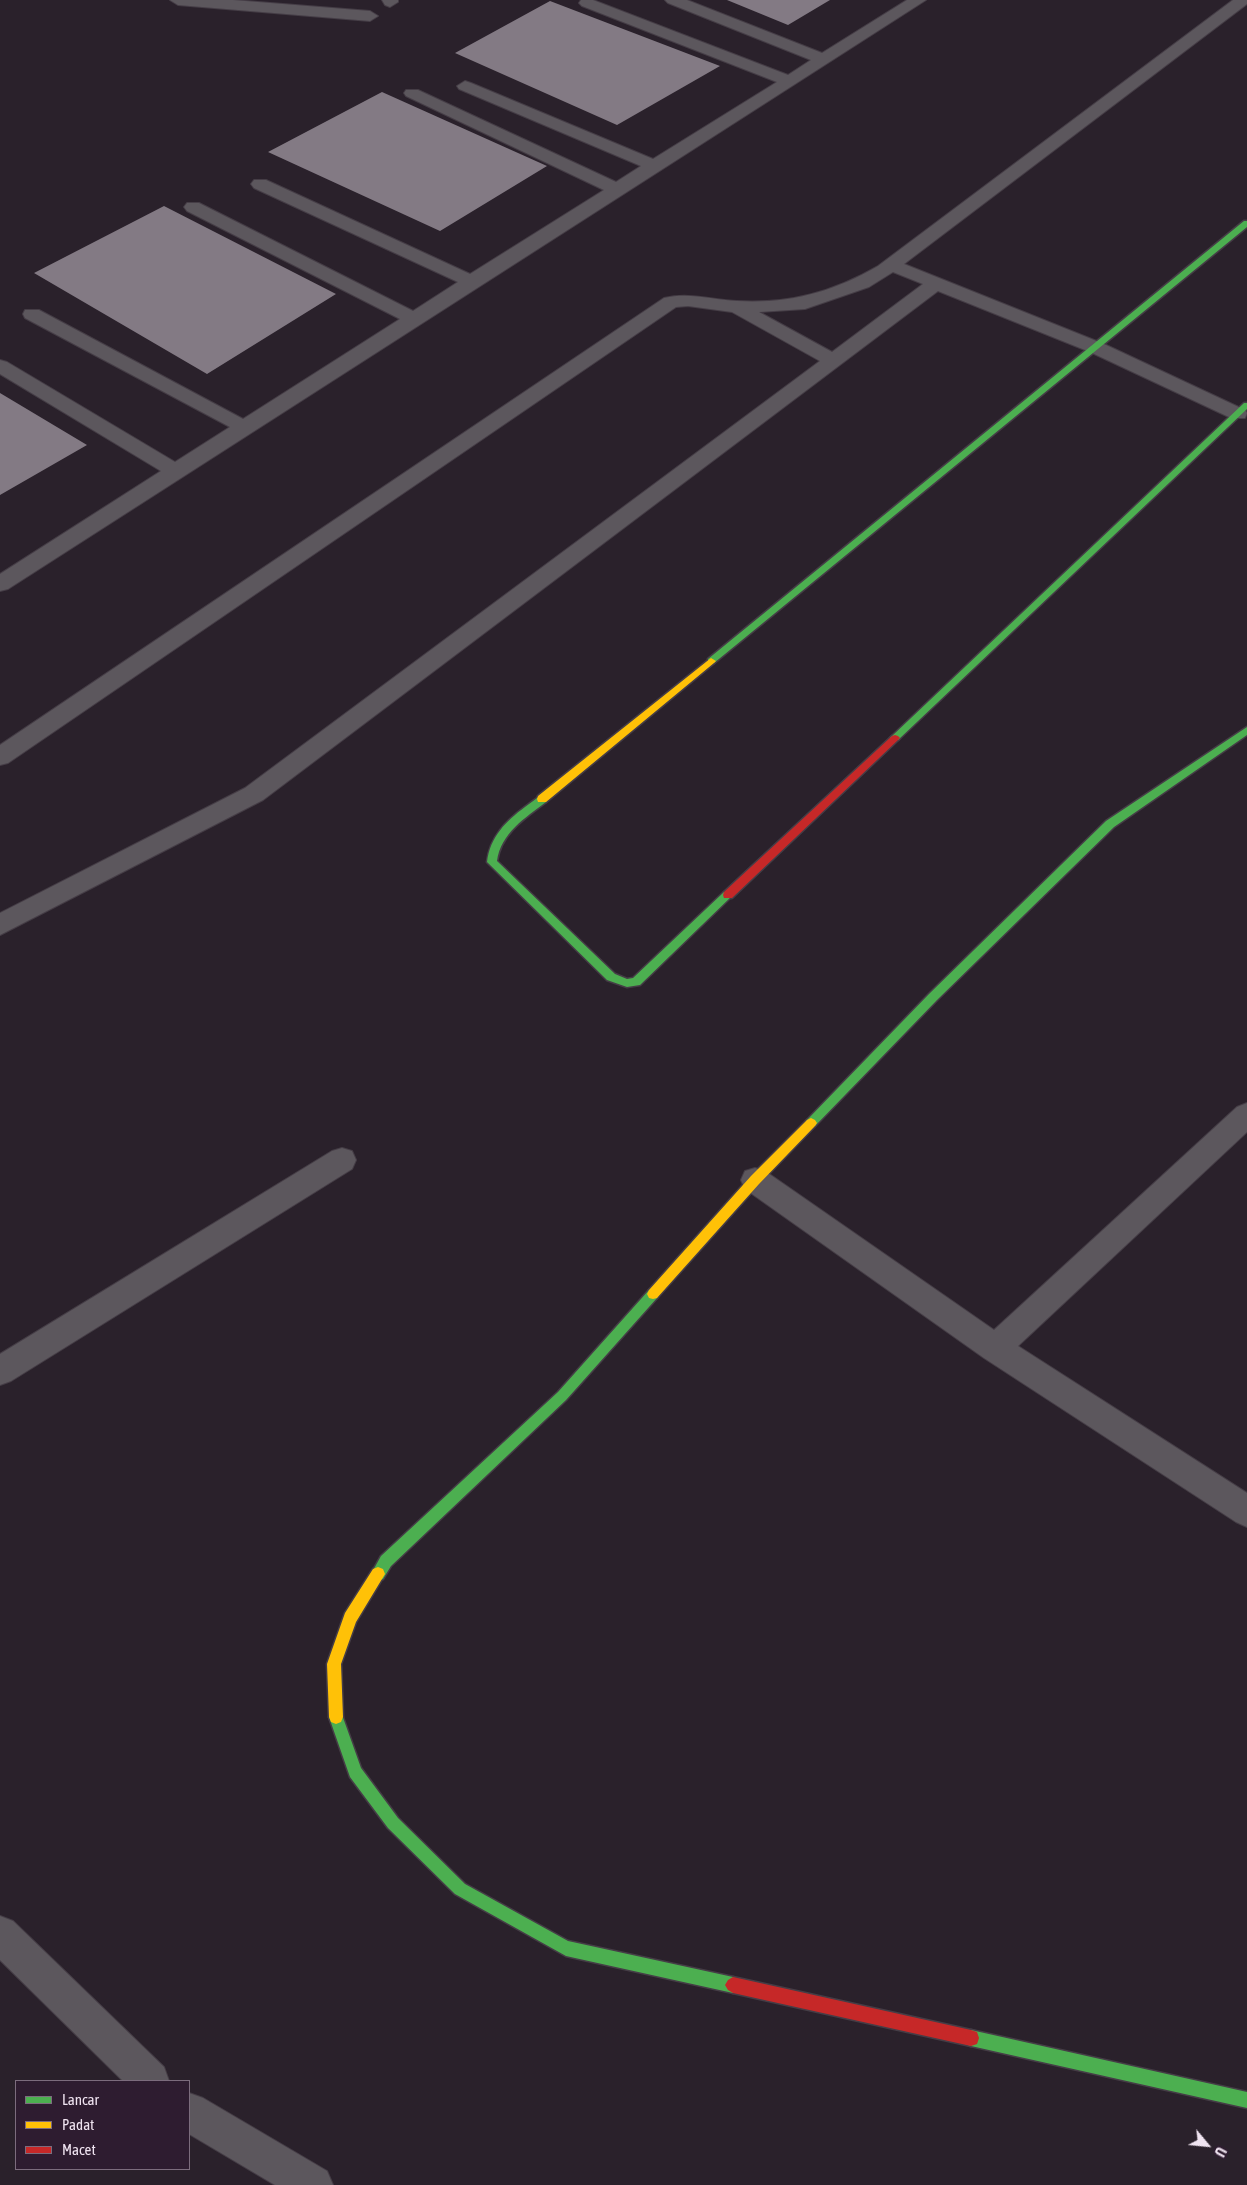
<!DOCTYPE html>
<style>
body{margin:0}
#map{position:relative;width:1247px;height:2185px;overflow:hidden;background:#2a212b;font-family:"Asap Condensed",sans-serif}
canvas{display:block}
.legend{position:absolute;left:15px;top:2080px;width:175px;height:90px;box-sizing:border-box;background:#2e1c30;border:1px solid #7c6c7d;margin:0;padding:6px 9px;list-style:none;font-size:15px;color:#f0e4f1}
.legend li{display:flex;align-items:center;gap:10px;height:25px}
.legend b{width:25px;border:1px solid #7c6c7d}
.north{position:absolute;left:1182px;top:2120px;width:50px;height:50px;-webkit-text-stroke:4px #2e1c30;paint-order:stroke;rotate:118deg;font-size:14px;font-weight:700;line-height:20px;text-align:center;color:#f0e4f1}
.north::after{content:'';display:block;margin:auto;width:18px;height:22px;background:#f0e4f1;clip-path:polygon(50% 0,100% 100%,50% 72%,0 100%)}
</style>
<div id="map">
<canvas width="1247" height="2185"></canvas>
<ul class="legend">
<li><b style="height:6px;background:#4caf50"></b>Lancar</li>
<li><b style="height:6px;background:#ffc107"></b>Padat</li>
<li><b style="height:6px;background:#c62828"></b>Macet</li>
</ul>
<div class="north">U</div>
</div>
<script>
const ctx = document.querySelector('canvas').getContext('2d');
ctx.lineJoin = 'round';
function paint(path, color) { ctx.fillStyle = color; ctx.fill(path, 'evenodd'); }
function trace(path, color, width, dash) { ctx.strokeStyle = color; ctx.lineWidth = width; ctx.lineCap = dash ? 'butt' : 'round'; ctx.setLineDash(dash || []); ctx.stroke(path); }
const building = new Path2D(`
 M727,0H830L788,25Z
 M550,1L720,66L617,125L455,53Z
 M382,92L547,166L440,231L268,152Z
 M164,206L336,294L207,374L34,273Z
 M0,393L87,445L0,495Z`);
const lane = new Path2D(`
 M581,0H593L788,75L811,60L668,3L665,0H687L822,53L907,0H926L8,589L0,591V574L161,471L0,374V360L7,362L175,462L230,427L25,318L23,314L25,310H39L243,419L400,319L187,211L184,207L187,203H199L413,311L458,282L254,188L251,184L254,180H266L470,274L604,190L406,96L404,93L406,90H418L616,182L641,166L459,89L457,86L465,81L471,83L653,159L777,82L582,6L579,3Z`);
const street = new Path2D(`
 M170,0H233L370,11L378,16L370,21L178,5Z
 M382,0H398V2L390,7L385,5Z
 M1233,0H1247V4L904,264L1104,344L1245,410L1247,413L1245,418H1231L1090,352L938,291L263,800L0,935V913L245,788L820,361L732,312L688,306L676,307L8,763L0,765V745L664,298C690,292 712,300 737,301C789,304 833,292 878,266ZM893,272L923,284L832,352L759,312L805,309L869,287Z
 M1247,1103V1132L1018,1346L1247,1493V1527L1236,1522L984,1358L745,1189L741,1180L745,1171L755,1168L765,1171L994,1330L1237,1107Z
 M342,1148L352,1151L356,1160L352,1169L11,1381L0,1385V1354L332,1151Z
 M0,1916L13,1921L164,2067L169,2081H123L0,1960Z
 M189,2093L203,2098L327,2171L333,2185H275L189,2134Z`);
const fast = new Path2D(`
 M1244,221H1247V227L714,663H708V659Z
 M1244,403H1247V409L898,740H892L890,738L892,736Z
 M1247,727V735L1114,827L937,1000L815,1126H807L805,1123L807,1120L929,994L1106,821Z
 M542,795L546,796L547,799L546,802C525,818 501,833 497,861L615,974L627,979L633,978L724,892H732L733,895L640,985L627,987L607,980L487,862C490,837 506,821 525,807C531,803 536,798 542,795Z
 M653,1289L657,1290L659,1294L657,1298L566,1400L391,1566L383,1579L378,1581L373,1579L371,1574L381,1556L558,1392L649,1290Z
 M336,1710L341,1712L361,1768L398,1818L465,1884L568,1941L733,1977L738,1980L741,1985L738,1990L733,1993L566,1956L455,1894L388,1828L350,1777L329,1717L331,1712Z
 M971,2030L1247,2092V2108L971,2046L965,2044L963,2038L965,2032Z`);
const slow = new Path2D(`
 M711,658L716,661L714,663L546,802H538L537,799L538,796Z
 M811,1118L815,1120L817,1123L815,1126L759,1184L657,1298L653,1299L649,1298L647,1294L649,1290L751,1176L807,1120Z
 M378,1567L383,1569L385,1574L356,1622L341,1664L343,1717L341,1722L336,1724L331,1722L329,1717L327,1664L345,1613L373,1569Z`);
const jam = new Path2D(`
 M895,735L898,736L900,738L898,740L732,898H724L723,895L724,892L892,736Z
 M733,1977L971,2030L977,2032L979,2038L977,2044L971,2046L733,1993L728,1990L725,1985L728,1980Z`);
paint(building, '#837a84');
trace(lane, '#453d46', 2);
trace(street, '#453d46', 2);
trace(fast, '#453d46', 3);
trace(slow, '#453d46', 3);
trace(jam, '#453d46', 3);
paint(lane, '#5c575d');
paint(street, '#5c575d');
paint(fast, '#4caf50');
paint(slow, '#ffc107');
paint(jam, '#c62828');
</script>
